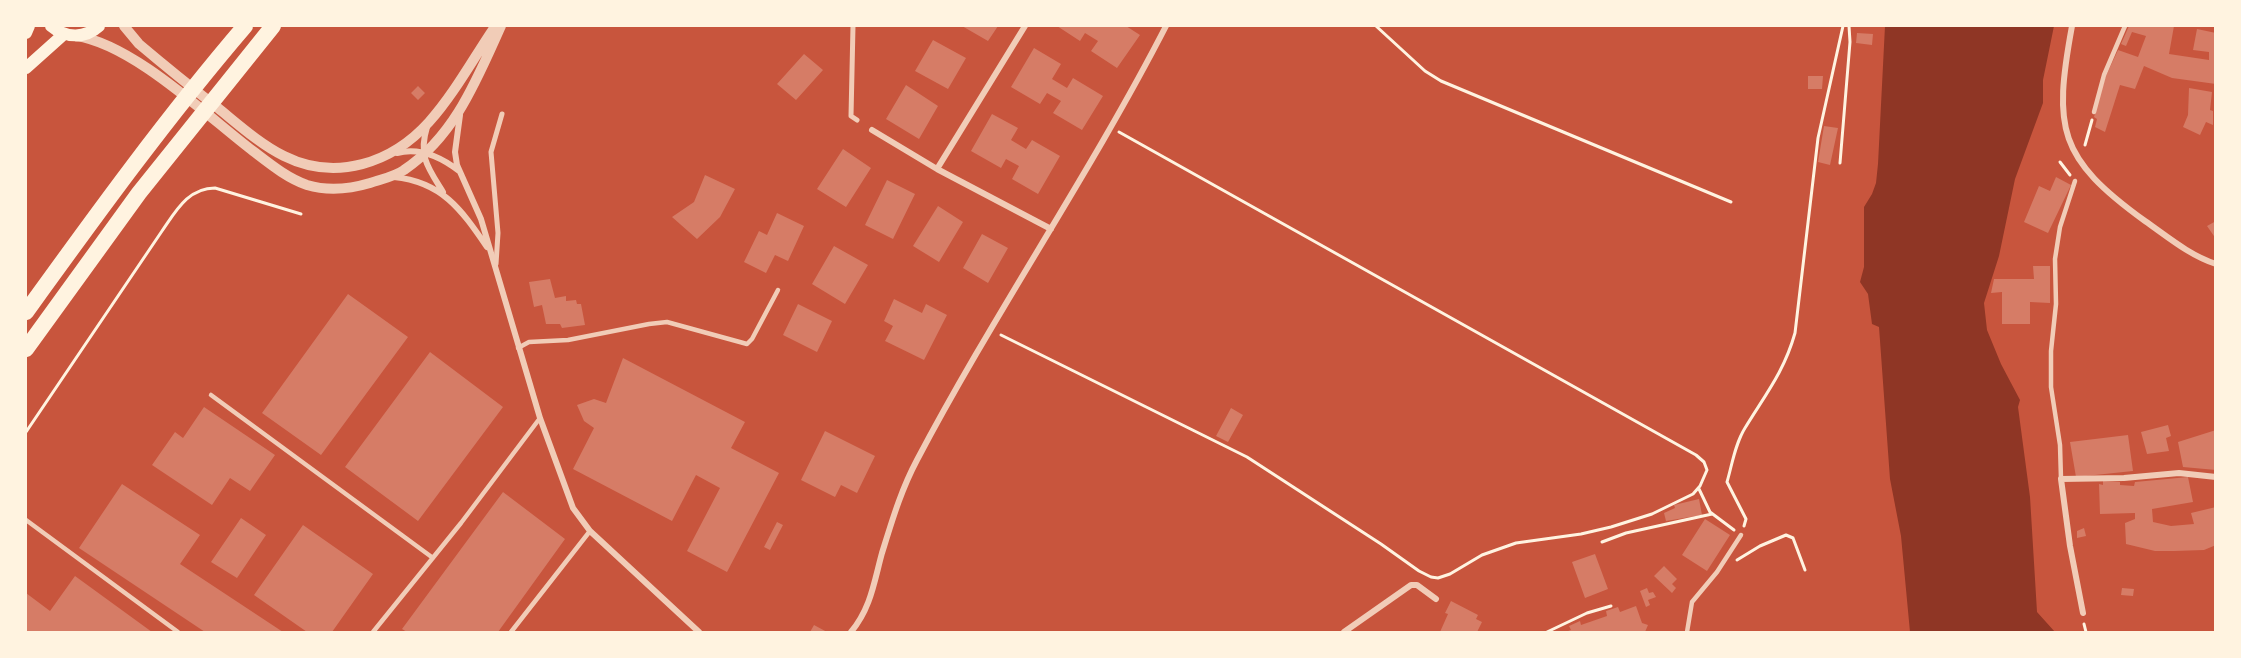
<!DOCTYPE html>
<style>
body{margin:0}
#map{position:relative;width:2241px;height:658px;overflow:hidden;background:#c8553d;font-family:"Alegreya Sans",sans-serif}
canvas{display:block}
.frame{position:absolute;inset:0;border:27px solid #fff3e0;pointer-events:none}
</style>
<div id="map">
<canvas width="2241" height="658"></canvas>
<div class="frame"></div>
</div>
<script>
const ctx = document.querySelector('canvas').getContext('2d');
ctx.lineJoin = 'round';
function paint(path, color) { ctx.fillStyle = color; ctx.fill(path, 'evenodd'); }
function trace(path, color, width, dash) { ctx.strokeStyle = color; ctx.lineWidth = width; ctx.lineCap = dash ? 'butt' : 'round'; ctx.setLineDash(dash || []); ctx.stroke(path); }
const water = new Path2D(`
 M1885,26H2054L2043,80V103L2015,179L1999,256L1984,303L1987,330L2001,364L2020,400L2018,407L2030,497L2037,612L2055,632H1910L1901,536L1890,479L1879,327L1872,324L1868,294L1860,282L1864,267V207L1872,194L1876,183L1878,164Z`);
const building = new Path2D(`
 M962,26H998L988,41Z
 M1057,26H1126L1140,35L1117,68L1091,51L1098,41L1085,33L1080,41Z
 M2129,26H2174L2169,54L2209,60V52L2193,50L2197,29L2216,33V84L2172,78L2144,66L2135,89L2120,85L2105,132L2095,127L2097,119L2094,117L2105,78L2118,50L2138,57L2146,36L2132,32L2126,46L2121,44Z
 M1857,33L1873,34L1872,45L1856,43Z
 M933,40L966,58L948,89L915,71Z
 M1034,48L1061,64L1052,79L1067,88L1073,78L1103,96L1082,130L1053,113L1061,101L1047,93L1040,104L1011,87Z
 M804,54L823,70L796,100L777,84Z
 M1808,76H1823L1822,89H1808Z
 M906,85L938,106L919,139L886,119Z
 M418,86L425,93L418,100L411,93Z
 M2189,88L2212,92L2210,110L2213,111V125L2206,122L2200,135L2183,127L2188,115Z
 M992,114L1018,128L1011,140L1026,149L1032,140L1060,156L1038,194L1012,179L1019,166L1006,159L1001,168L971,151Z
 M1824,126L1838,128L1830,165L1818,162Z
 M843,149L871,168L846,207L817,189Z
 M705,175L735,189L720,217L697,239L672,217L694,202Z
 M2056,177L2071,185L2048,233L2024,222L2039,186L2050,191Z
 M887,180L915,194L893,239L865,225Z
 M938,206L963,222L939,262L913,246Z
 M777,213L804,226L788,261L775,255L766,273L744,262L759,231L767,235Z
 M2216,221V239L2207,226Z
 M982,234L1008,248L988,283L963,268Z
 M834,246L868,265L845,304L812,284Z
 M2033,266H2050V303L2030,302V324H2002V292L1991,293L1994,279H2034Z
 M550,279L555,298L566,296V301L576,300L577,304H581L585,325L562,328L560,324H546L542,305L534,307L529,282Z
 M348,294L408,337L321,455L262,413Z
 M894,299L922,313L926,304L947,315L924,360L885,341L893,326L884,321Z
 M798,304L832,321L817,352L783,335Z
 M430,352L503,407L418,521L345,467Z
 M623,358L745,422L731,448L779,473L727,572L687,551L720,488L696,475L672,521L573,469L594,428L584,421L577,405L594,399L606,403Z
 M204,407L275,455L250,491L230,478L212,505L152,465L175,432L183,438Z
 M1231,408L1243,415L1228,442L1216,436Z
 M2168,425L2171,436L2166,438L2169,451L2147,454L2141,432Z
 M2216,430V470L2183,467L2178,442Z
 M825,431L875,456L857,493L841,485L835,497L801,480Z
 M2128,435L2133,471L2076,477L2070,442Z
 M2188,477L2193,502L2152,509L2153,522L2171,526L2194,524L2191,513L2216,507V545L2204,550L2174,551H2155L2126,544L2125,523L2135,519V513L2100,514L2099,484L2103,485V481L2120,482V485L2134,486L2135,482Z
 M122,484L200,535L180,564L283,632H205L79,548Z
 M503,492L565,539L498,632H407L402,629Z
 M1699,499L1702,515L1666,521L1664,513L1675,508L1674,505Z
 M241,518L266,535L237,578L211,562Z
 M1705,519L1730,535L1707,571L1682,555Z
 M777,522L783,525L770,550L764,547Z
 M303,525L373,574L332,632H307L254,595Z
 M2084,528L2086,536L2077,538V531Z
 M1595,554L1608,589L1585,598L1572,562Z
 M1664,566L1677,579L1672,584L1676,588L1672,593L1654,576Z
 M75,576L152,632H26V593L50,611Z
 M1647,588L1649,593L1653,592L1656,597L1648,600L1650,605L1646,607L1640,591Z
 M2122,588L2134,589L2133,596L2121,595Z
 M1451,601L1478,615L1476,619L1482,622L1477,632H1440L1448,614L1445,613Z
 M1636,606L1642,623L1648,625L1645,632H1565L1571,630L1569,626L1580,621L1581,625L1607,616L1606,611L1618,607L1620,612Z
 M814,625L827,632H810Z`);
const path = new Path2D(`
 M1376,26L1425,71L1441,81L1731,202
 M2085,145L2092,120
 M2060,162L2070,175
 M1840,163L1850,42L1849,26
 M1001,335L1247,457L1381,544L1419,571L1431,577L1438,578L1450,574L1482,555L1516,543L1581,534L1611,527L1652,514L1693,494L1700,486L1707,470L1704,462L1696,455L1119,132
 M26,432L162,231C176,211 188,188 215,188L301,214
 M1699,489L1710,512L1734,530
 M1744,526L1746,519L1727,482C1732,465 1735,444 1745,428C1765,395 1784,372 1795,333L1818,138L1843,26
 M1602,542L1626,533L1712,514
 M1737,560L1760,546L1786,535L1793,538L1805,570
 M2084,624L2086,632
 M1547,632L1587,613L1611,606`);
const service = new Path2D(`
 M2094,112L2104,75L2125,26
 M518,348L529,342L568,340L649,324L667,322L747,344L752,339L778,290
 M211,395L433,558
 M2061,479L2060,445L2051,387V351L2056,304L2055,259L2060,227L2075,181
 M26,520L178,632
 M373,632L461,523L540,418
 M511,632L590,531
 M1687,632L1692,602L1717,572L1741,535`);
const pedestrian = new Path2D(`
 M853,26L851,116L857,120
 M496,264L498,233L491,152L502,114`);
const minor = new Path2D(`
 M2072,26C2053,129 2058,158 2145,221C2168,237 2189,255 2216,264
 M460,115L455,152L457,165L481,219L540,418L573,508L590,531L699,632
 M427,127C418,156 428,168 443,192
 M872,130L937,169L1051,229
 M397,153C420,147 441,157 459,171
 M937,169L1025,26
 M394,177C442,182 461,209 487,247
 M2083,613L2070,546L2061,479L2124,478L2179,473L2216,477
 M851,632C871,608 874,582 882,553C892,521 901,490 917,460C995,312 1090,174 1166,26
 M1344,632L1411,585H1417L1436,599`);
const tertiary = new Path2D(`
 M124,26L139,44C165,66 191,87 218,108C239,125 260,144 284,156C336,182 392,163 429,122C454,94 473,59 494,28
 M76,36C133,44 207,116 253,151C270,164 287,178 307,185C327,191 350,189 370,183C381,179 394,177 404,170C455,136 477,79 501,26`);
const secondary = new Path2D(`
 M51,26C65,38 85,39 99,26
 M26,33L29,26
 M26,68L64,34`);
const motorway = new Path2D(`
 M26,312C96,215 167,117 245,26
 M26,349L139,193L273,26`);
paint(water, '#8f3625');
paint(building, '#d67c66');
trace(path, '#fff3e0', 3);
trace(service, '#f1ccb7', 4.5);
trace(pedestrian, '#f1ccb7', 5);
trace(minor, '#f1ccb7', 6);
trace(tertiary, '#f1ccb7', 10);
trace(secondary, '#fff3e0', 12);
trace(motorway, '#fff3e0', 16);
</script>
